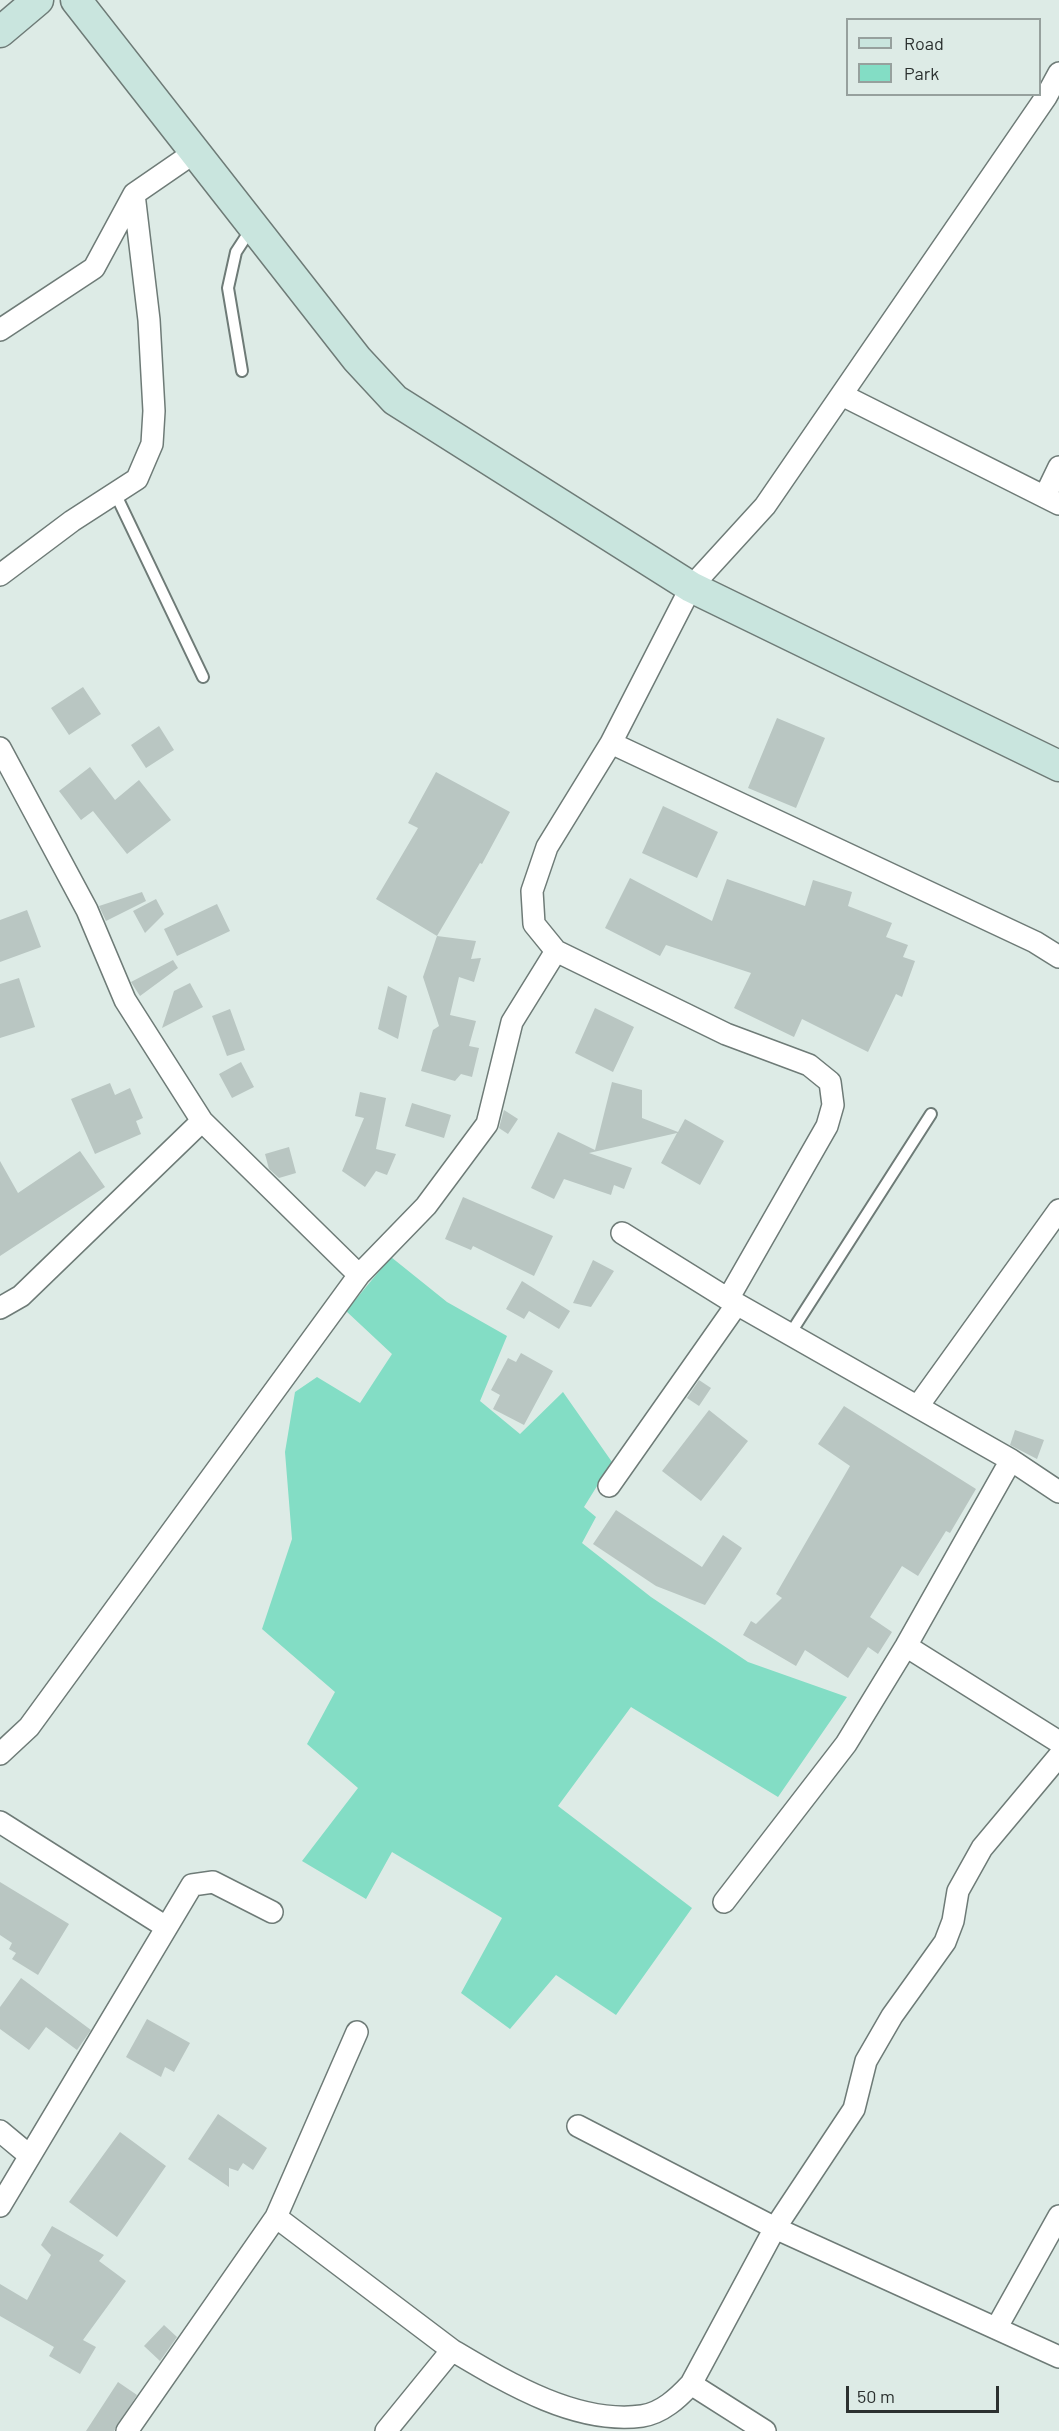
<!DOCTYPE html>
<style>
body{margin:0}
#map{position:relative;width:1059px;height:2431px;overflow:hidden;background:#ddebe6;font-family:Barlow,sans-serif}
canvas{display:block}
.legend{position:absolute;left:846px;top:18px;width:195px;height:78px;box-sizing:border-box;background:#ddebe6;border:2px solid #96a09d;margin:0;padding:8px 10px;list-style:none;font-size:18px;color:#2b302f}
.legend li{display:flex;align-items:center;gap:12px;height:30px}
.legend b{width:30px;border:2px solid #96a09d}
.scale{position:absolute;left:846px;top:2386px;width:153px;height:27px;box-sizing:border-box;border:3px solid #2b302f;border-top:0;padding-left:8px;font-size:18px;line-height:21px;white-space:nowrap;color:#2b302f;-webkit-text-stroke:4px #ddebe6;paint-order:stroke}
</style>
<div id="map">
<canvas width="1059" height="2431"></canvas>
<ul class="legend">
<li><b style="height:8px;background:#c9e5de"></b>Road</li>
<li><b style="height:16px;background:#83ddc5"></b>Park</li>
</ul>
<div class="scale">50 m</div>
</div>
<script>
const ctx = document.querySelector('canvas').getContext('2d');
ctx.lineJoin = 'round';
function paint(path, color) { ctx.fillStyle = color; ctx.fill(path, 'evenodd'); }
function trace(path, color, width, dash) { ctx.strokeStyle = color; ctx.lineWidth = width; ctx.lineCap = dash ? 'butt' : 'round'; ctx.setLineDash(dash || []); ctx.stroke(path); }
const green = new Path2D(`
 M391,1257L447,1302L507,1336L480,1401L520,1434L563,1392L612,1462L584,1507L596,1517L582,1543L651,1597L748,1662L847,1697L778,1797L631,1707L558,1806L692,1908L616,2015L556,1975L510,2029L461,1993L502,1918L392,1852L366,1899L302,1861L358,1788L307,1744L335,1692L262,1629L292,1539L285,1452L295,1392L317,1377L360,1403L392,1354L346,1311Z`);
const building = new Path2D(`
 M83,687L101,714L69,735L51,708Z
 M777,718L825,738L796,808L748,788Z
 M159,726L174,750L146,768L131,745Z
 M90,767L115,800L139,780L171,820L127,854L93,811L81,820L59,791Z
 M436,772L510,812L482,864L480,863L437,936L376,899L418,828L408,823Z
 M663,806L718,832L697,878L642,853Z
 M630,878L712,921L727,879L805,906L813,880L852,892L848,906L892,923L886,937L908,945L903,957L915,961L902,997L896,994L868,1052L802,1019L794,1037L734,1008L751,973L666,945L660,956L605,928Z
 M142,892L146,901L106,921L99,906Z
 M156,899L164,914L145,933L133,911Z
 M217,904L230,931L177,956L164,929Z
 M27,910L41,947L0,962V920Z
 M437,936L476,941L471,959L481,958L474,982L459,977L450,1015L476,1021L469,1046L479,1048L472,1077L461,1074L455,1081L421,1071L433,1030L439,1026L423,977Z
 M173,960L178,968L140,996L131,982Z
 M19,978L35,1027L0,1038V984Z
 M190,983L203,1007L162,1028L174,991Z
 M388,986L407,996L398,1039L378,1029Z
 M595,1008L634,1027L613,1072L575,1053Z
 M230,1009L245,1050L227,1056L212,1016Z
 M241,1062L254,1087L232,1098L219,1074Z
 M612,1082L642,1090V1118L678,1132L685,1119L724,1141L700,1185L661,1163L677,1133L589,1153L632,1168L624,1189L614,1185L611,1195L564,1179L554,1199L531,1188L558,1132L595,1150Z
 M110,1083L115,1095L130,1088L143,1118L136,1121L141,1134L95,1154L71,1099Z
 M360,1092L386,1098L376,1149L396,1154L387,1175L376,1171L365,1187L342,1171L364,1118L355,1116Z
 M412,1103L451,1115L444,1138L405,1126Z
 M504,1110L518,1119L508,1134L499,1128Z
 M289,1147L296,1173L279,1178L269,1169L265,1154Z
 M80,1151L105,1187L0,1256V1161L18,1193Z
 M463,1197L553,1236L534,1276L473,1246L471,1250L445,1239Z
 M593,1260L614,1271L591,1307L573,1303Z
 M522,1281L570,1311L559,1329L529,1311L524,1319L506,1309Z
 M521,1353L553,1371L524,1425L493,1409L500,1395L491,1390L508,1358L516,1362Z
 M699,1380L711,1388L699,1406L687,1398Z
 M844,1406L976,1489L950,1533L946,1531L918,1576L902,1566L870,1617L892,1632L878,1654L868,1647L848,1678L805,1650L796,1666L743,1635L751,1621L756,1624L782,1598L776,1594L850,1466L818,1444Z
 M709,1410L748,1441L701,1501L662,1471Z
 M1015,1430L1044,1440L1037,1459L1010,1445Z
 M616,1510L702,1567L723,1535L742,1548L705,1605L656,1586L593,1544Z
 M0,1882L69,1924L38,1975L12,1959L16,1953L9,1949L12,1943L0,1935Z
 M21,1978L91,2030L77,2050L46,2027L29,2050L0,2029V2007Z
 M147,2019L190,2043L174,2072L165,2067L161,2077L126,2057Z
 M218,2114L267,2148L253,2170L243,2163L238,2171L229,2168V2187L188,2159Z
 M120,2132L166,2166L117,2237L69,2202Z
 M52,2226L104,2255L99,2261L126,2281L83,2340L96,2347L80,2374L49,2356L54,2347L0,2316V2284L27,2300L51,2255L41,2245Z
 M164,2325L177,2337L160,2361L144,2346Z
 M118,2382L137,2395L114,2431H86Z`);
const lane = new Path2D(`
 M242,371L228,288L236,252L251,229
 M115,493L203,677
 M790,1334L931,1114`);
const street = new Path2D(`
 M0,330L94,268L134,194L195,152
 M842,395L1059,504
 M1045,496L1059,467
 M0,575L72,521L137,479L152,444L154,411L149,320L134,194
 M611,743L1035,942L1059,957
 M0,748L87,910L125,1000L202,1121L359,1275L29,1727L0,1754
 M556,951L726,1034L809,1065L830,1082L833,1105L827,1126L728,1299
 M622,1233L728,1299L1011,1460L1059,1492
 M359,1275L426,1206L487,1124L512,1022L556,951L534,924L532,891L547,847L611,743L691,587L765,506L1046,97L1059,73
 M0,1308L21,1296L202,1121
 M918,1406L1059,1210
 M609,1486L737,1304
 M906,1646L1059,1742
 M0,1822L166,1927
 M724,1902L846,1744L906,1646L1011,1460
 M357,2032L276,2217L452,2350
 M578,2126L775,2228L1059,2357
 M0,2131L30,2156
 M0,2206L192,1885L213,1882L272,1912
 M997,2327L1059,2216
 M691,2384L765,2431
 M127,2431L276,2217
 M386,2431L452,2350C506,2382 576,2425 642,2416C662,2413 678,2398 691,2384L775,2228L854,2109L866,2061L892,2016L945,1942L953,1921L958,1891L982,1848L1059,1756`);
const secondary = new Path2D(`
 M76,0L357,359L395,400L691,587L1059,766
 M0,32L38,0`);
paint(green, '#83ddc5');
paint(building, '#b9c6c2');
trace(lane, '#6e7b77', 14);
trace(street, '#6e7b77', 24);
trace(secondary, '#6e7b77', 33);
trace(lane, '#fff', 10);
trace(street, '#fff', 21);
trace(secondary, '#c9e5de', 30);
</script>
